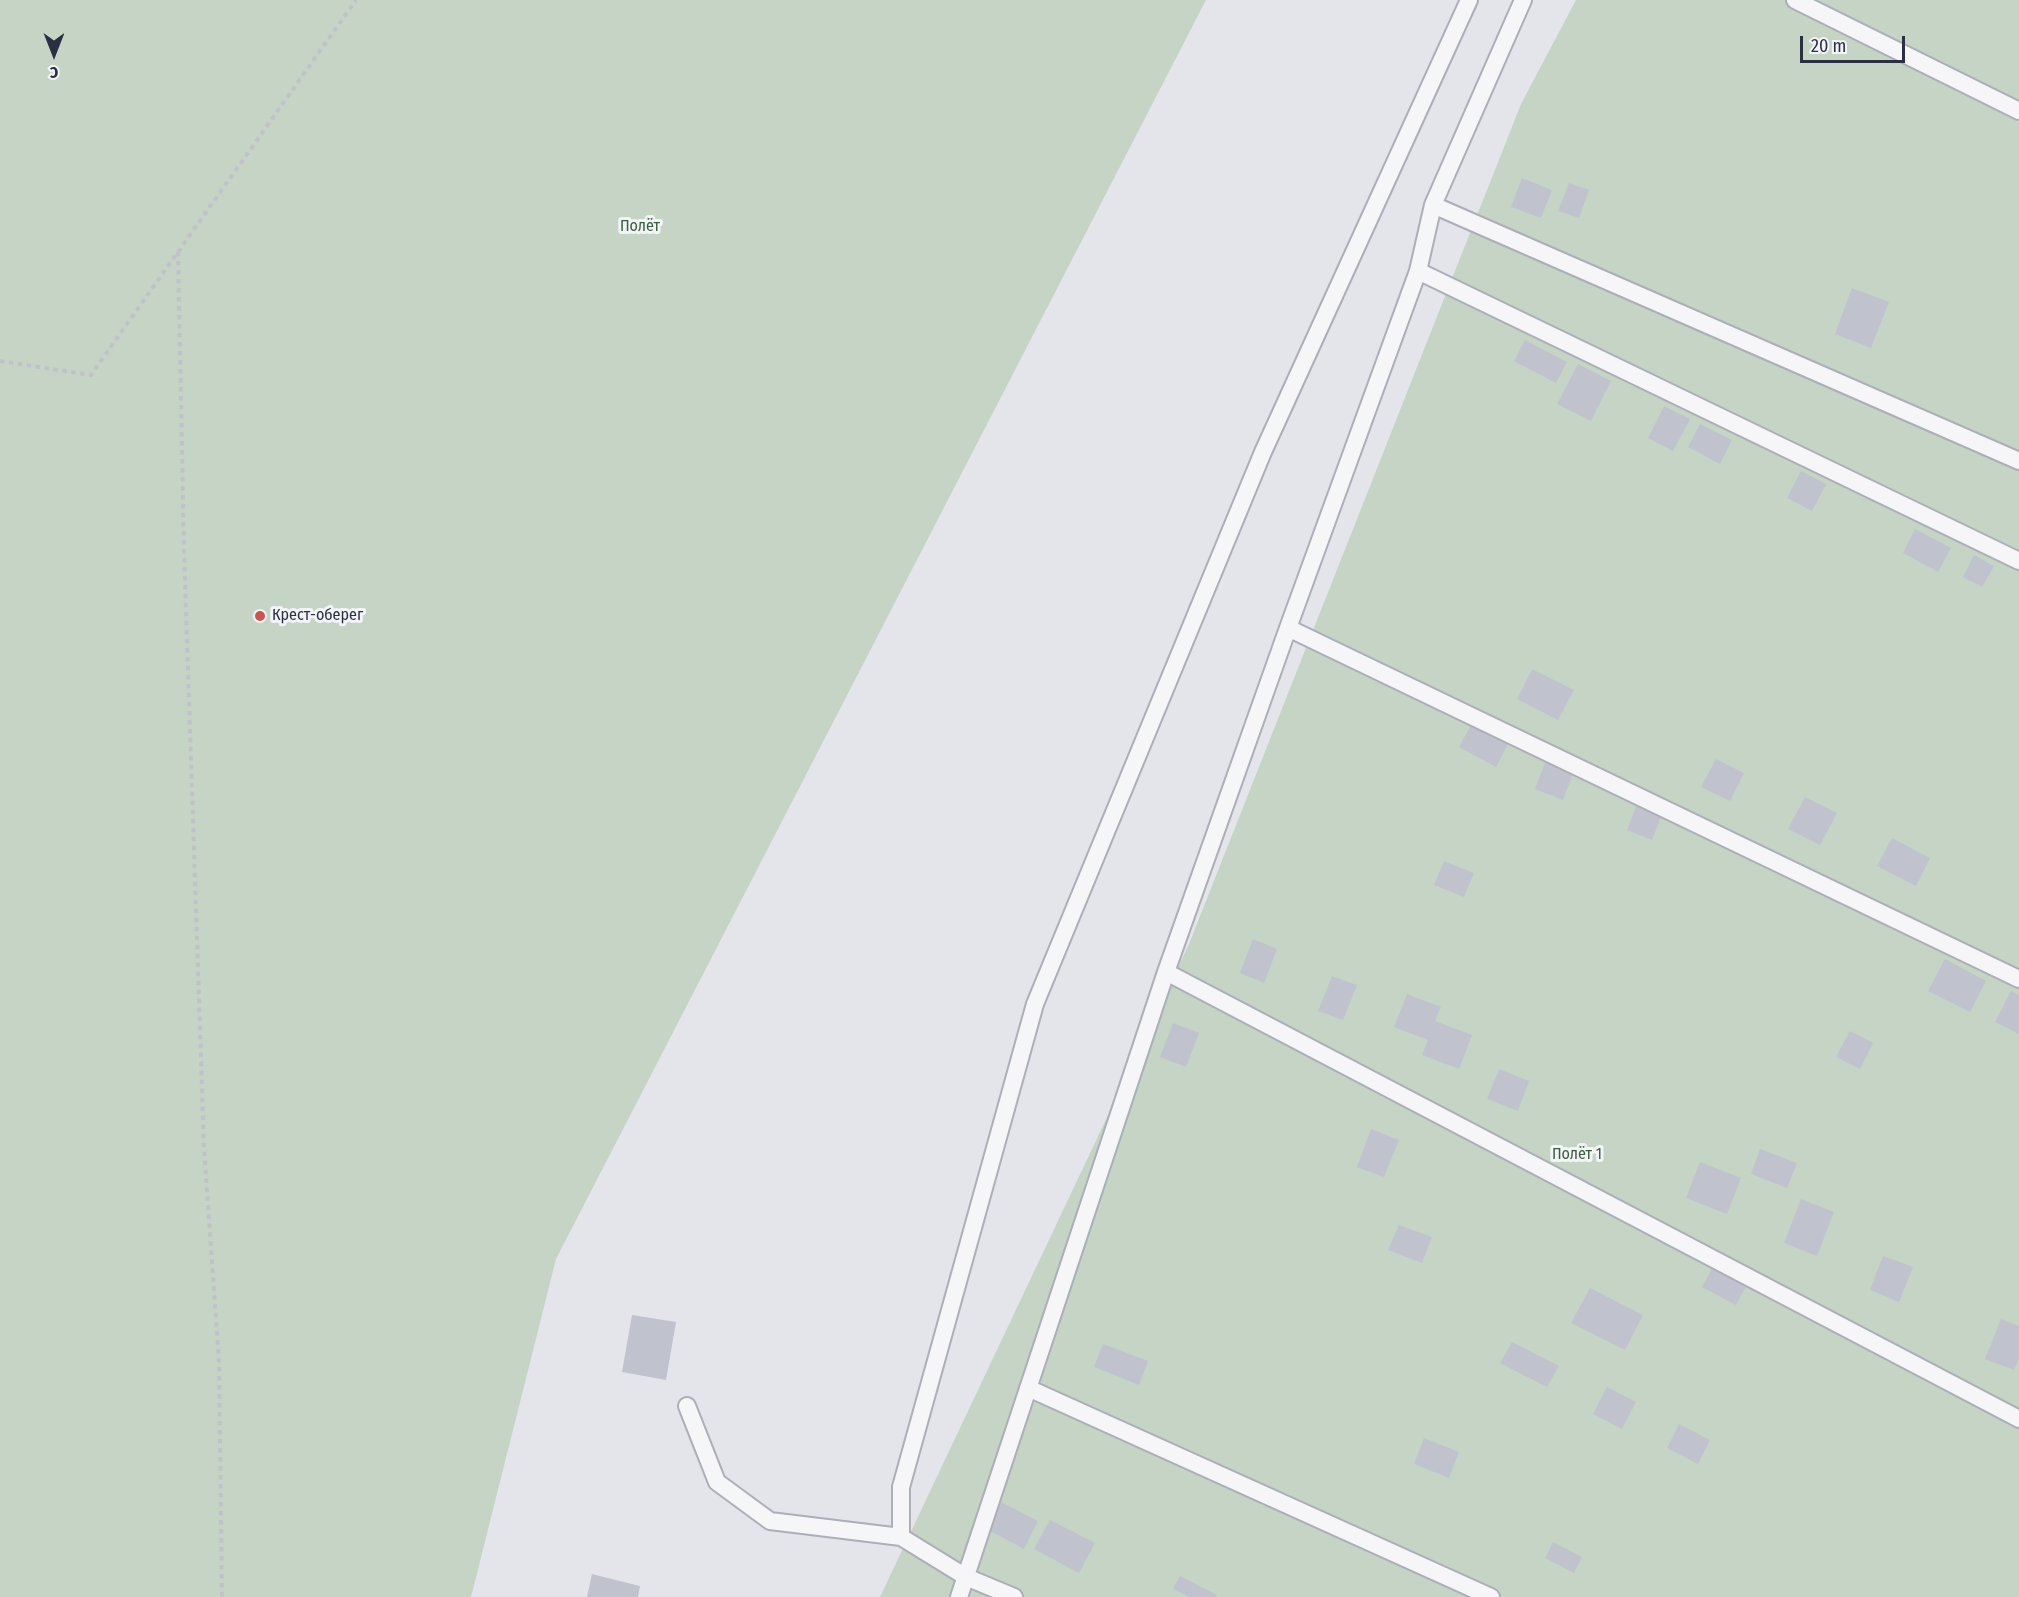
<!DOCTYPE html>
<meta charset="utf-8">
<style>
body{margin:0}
#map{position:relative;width:2019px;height:1597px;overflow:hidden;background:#e3e5eb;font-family:"Fira Sans Condensed",sans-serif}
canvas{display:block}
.north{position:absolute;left:24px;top:24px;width:60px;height:60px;-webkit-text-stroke:4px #f3f4f8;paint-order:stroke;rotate:180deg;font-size:16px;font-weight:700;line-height:24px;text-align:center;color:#2b2f42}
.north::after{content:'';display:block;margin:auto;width:21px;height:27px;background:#2b2f42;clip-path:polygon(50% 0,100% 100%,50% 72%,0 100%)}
.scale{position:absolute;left:1800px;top:36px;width:105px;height:27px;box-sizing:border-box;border:3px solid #2b2f42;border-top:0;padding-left:8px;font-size:18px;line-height:21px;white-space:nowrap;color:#2b2f42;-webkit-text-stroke:4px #f3f4f8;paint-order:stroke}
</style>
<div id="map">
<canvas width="2019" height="1597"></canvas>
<div class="north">С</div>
<div class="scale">20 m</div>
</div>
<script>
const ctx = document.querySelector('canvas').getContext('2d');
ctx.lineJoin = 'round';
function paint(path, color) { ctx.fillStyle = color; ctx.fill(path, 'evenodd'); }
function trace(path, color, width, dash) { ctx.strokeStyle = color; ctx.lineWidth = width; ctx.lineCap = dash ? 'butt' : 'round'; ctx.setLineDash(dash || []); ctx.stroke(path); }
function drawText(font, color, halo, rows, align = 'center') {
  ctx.font = font + ' "Fira Sans Condensed",sans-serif'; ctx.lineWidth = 6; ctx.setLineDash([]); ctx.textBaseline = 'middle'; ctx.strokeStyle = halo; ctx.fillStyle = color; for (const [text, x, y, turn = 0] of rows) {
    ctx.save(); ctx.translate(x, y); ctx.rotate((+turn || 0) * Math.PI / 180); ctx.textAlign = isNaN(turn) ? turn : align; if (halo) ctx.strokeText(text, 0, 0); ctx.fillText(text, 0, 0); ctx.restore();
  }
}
const green = new Path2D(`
 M0,0H1206L556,1259L471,1597H0Z
 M1576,0H2019V1597H880L1189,944L1521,104Z`);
const building = new Path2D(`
 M1522,178L1552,190L1541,218L1511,207Z
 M1569,183L1589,190L1579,218L1558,211Z
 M1852,288L1889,302L1871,348L1835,334Z
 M1525,340L1567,362L1556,383L1514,361Z
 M1578,364L1611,381L1591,421L1557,404Z
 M1664,406L1690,419L1673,451L1648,438Z
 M1700,424L1732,440L1720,464L1688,447Z
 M1801,471L1826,484L1812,511L1787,498Z
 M1915,529L1951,548L1938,572L1903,553Z
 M1974,555L1994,566L1982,587L1963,577Z
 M1532,669L1574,690L1558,720L1517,699Z
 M1471,725L1508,744L1496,767L1459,747Z
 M1548,755L1576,766L1563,800L1535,789Z
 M1716,759L1744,773L1730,801L1701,787Z
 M1805,797L1837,813L1820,845L1788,829Z
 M1638,802L1663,812L1652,840L1627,830Z
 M1892,838L1930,858L1916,886L1877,866Z
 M1444,861L1474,873L1464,897L1434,885Z
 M1253,939L1277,949L1264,983L1240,973Z
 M1945,959L1986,981L1970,1012L1928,991Z
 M1332,976L1357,985L1343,1020L1318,1011Z
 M2011,991L2019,995V1034L1995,1022Z
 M1407,994L1441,1007L1435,1021L1472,1035L1459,1069L1422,1055L1428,1040L1394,1027Z
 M1173,1023L1199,1033L1186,1067L1160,1057Z
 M1850,1031L1873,1043L1860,1069L1836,1057Z
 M1499,1069L1529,1081L1518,1111L1487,1099Z
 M1371,1129L1399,1140L1384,1177L1357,1167Z
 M1760,1149L1797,1163L1787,1188L1751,1174Z
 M1700,1162L1741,1178L1727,1214L1686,1198Z
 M1801,1199L1834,1212L1817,1256L1784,1243Z
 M1399,1225L1432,1237L1422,1263L1388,1250Z
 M1883,1256L1913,1267L1899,1302L1870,1290Z
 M1715,1263L1749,1281L1736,1305L1702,1287Z
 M1590,1288L1643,1315L1625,1350L1571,1323Z
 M632,1315L676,1322L666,1380L622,1372Z
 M2001,1319L2019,1326V1358L2014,1370L1985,1359Z
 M1512,1342L1559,1366L1547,1387L1500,1363Z
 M1103,1344L1148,1361L1139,1385L1094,1367Z
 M1607,1387L1636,1402L1622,1429L1593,1414Z
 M1679,1424L1710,1440L1698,1464L1667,1448Z
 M1424,1438L1459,1452L1449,1478L1414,1464Z
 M999,1501L1038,1521L1024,1549L985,1528Z
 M1050,1520L1095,1543L1079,1573L1034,1549Z
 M1553,1542L1582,1557L1574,1573L1545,1558Z
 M592,1574L640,1586L638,1597H587Z
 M1180,1576L1217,1595L1216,1597H1189L1173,1589Z`);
const path = new Path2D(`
 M178,252L184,550L204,1148L219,1361L222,1597
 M0,361L91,375L356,0`);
const service = new Path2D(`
 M1795,0L2019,111
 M1433,205L2019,461
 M1418,271L2019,561
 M1288,628L2019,979
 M1166,972L2019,1419
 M1028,1388L1491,1597
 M687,1406L717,1482L770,1521L901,1537
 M959,1597L1166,972L1288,628L1418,271L1433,205L1523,0
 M1014,1597L966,1577L901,1537V1487L1035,1004L1263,452L1469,0`);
const markers = [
 [260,616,6,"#ca544e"]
];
const parkNames = [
 ["Полёт",640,227],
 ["Полёт 1",1577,1155]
];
const poiNames = [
 ["Крест-оберег",272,616]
];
paint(green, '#c5d4c5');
paint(building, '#c0c3cd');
trace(service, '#acaeb8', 20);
trace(path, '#c1c2c9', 4, [4.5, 4.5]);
trace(service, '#f6f6f9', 16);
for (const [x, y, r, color] of markers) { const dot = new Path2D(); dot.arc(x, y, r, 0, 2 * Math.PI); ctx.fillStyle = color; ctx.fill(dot); trace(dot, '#f3f4f8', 2); }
drawText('16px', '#395e3a', '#f3f4f8', parkNames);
drawText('16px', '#2b2f42', '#f3f4f8', poiNames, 'left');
</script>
